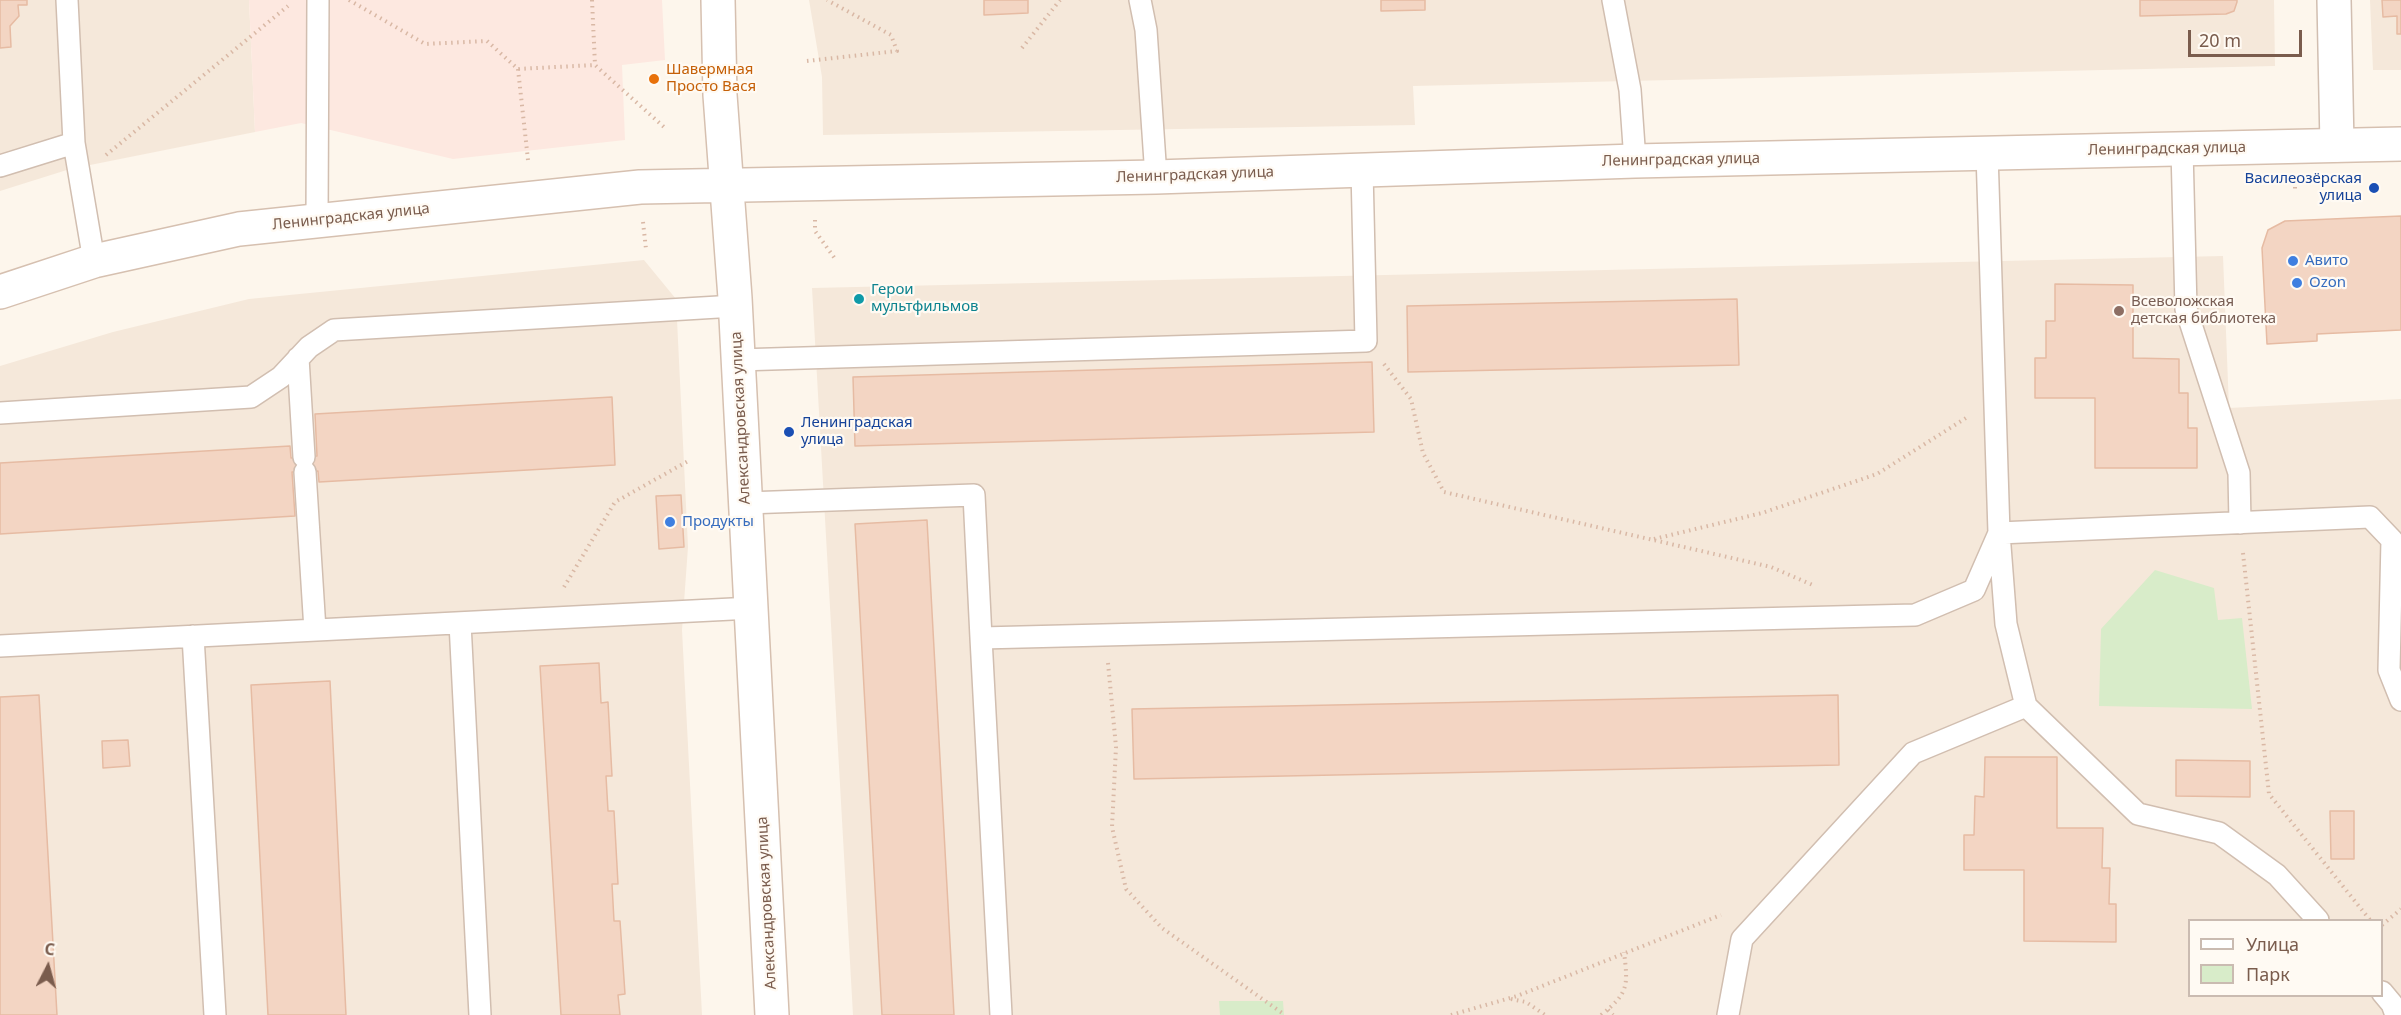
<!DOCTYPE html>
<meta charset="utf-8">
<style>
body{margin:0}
#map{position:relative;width:2401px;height:1015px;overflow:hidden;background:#fdf6ec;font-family:"Noto Sans",sans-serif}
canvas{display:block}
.legend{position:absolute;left:2188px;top:919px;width:195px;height:78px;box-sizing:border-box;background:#fffaf3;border:2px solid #cabbb1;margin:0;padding:8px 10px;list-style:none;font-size:18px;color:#7a5c4d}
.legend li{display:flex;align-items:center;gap:12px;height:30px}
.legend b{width:30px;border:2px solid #cabbb1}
.north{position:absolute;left:18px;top:937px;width:60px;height:60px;-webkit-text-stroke:4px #fffaf3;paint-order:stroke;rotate:6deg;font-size:16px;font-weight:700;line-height:24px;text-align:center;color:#7a5c4d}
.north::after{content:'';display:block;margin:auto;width:21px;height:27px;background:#7a5c4d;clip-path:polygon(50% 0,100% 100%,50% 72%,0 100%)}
.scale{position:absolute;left:2188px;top:30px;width:114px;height:27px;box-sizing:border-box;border:3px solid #7a5c4d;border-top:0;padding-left:8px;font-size:18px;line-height:21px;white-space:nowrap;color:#7a5c4d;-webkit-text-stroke:4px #fffaf3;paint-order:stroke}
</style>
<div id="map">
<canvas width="2401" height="1015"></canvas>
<ul class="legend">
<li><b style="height:8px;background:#fff"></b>Улица</li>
<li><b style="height:16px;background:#d8ecc9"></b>Парк</li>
</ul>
<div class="north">С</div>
<div class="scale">20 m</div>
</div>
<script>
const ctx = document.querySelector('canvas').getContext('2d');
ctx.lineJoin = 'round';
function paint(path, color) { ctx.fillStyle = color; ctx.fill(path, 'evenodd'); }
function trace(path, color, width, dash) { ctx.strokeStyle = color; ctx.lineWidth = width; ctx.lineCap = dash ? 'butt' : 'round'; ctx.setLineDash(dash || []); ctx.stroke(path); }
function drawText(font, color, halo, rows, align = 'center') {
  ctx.font = font + ' "Noto Sans",sans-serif'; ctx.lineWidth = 4.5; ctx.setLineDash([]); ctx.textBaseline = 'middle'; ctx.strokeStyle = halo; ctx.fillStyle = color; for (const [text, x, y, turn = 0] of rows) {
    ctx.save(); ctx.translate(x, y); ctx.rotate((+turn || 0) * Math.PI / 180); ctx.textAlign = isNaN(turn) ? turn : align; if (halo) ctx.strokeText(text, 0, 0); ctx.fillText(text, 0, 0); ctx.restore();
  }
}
const residential = new Path2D(`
 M0,0H249L255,132L70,169L0,191Z
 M809,0H2274L2275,66L1413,86L1415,125L823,135L822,77Z
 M2370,0H2401V70H2373Z
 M2223,256L2229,408L2401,399V1015H853L812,288ZM2190,920H2382V996H2190Z
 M644,260L676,299L688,547L682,630L702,1015H0V366L113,332L249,299Z`);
const commercial = new Path2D(`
 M249,0H662L665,60L622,65L625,140L453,159L301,123L255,132Z`);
const green = new Path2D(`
 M2155,570L2214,588L2218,620L2242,618L2252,709L2099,706L2101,629Z
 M1219,1001H1283L1284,1015H1220Z`);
const building = new Path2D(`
 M0,0H27V5H18L19,16L10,26L11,47L0,48Z
 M984,0H1028V13L984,15Z
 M1381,0H1425V10L1381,11Z
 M2140,0H2237V2L2234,11L2226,14L2140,16Z
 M2382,0H2401V34H2397V16L2383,17Z
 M2401,216V330L2317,334V341L2267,344L2262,248L2268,230L2285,221Z
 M2055,284L2133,285V358L2179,359V393H2188V428H2197V468H2095V398H2035V358H2046V321H2055Z
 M1737,299L1739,365L1408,372L1407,306Z
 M1372,362L1374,432L855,446L853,377Z
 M612,397L615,465L319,482L318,471L292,472L295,516L0,534V463L290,446L291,458L317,456L315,414Z
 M681,495L684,547L659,549L656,496Z
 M927,520L954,1015H882L855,524Z
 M599,663L601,703L608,702L612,776H606L608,811H614L618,884H612L614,921H620L625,994L618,995L620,1015H561L540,666Z
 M330,681L346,1015H268L251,685Z
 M39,695L57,1015H0V697Z
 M1838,695L1839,765L1134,779L1132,709Z
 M128,740L130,766L103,768L102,741Z
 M1985,757H2057V828H2103L2102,868H2110L2109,904H2116V942L2024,941V870H1964V835H1974L1975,796L1984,797Z
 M2176,760L2250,761V797L2176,796Z
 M2330,811H2354V859H2331Z`);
const path = new Path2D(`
 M349,0L425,44L487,41L518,69L595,65
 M592,0L595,65L665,128
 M1022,48L1060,0
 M807,61L897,51L891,35L827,0
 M518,69L528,160
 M106,155L288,6
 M2295,181V193
 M815,220V231L836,260
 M643,222L646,249
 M1384,364L1411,399L1423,453L1444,492L1771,567L1815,586
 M1654,539L1762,513L1877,474L1966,418
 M2243,553L2269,794L2370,920
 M564,587L615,502L690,460
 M1108,663L1116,747L1112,827L1126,889L1162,928L1285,1015
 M2382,925L2401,909
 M1511,999L1526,1002L1545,1015
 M1608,1010L1613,1015
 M1451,1015L1517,996L1721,915
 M1601,1015C1629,993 1628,985 1624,952`);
const lane = new Path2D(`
 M67,0L74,143L94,261
 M1140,0L1146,30L1156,177
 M1613,0L1630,90L1635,161
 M2182,149L2186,309L2239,473L2240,523
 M1987,153L1999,533L2006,624L2026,706L2138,814L2219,833L2277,875L2318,920
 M0,166L74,143
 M317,220L318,0
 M298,358L304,457
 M738,360L1366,341L1362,170
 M0,413L251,397L281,377L309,347L334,330L735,306
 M305,472L315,630
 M746,503L974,495L981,638L1915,615L1974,590L1999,533L2370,517L2392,540L2389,670L2401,700
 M460,623L480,1015
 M193,636L215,1015
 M981,638L1001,1015
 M0,646L752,608
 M2382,992L2392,1004L2396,1015
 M1728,1015L1742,939L1913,753L2026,706`);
const street = new Path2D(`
 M2334,0L2337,145`);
const secondary = new Path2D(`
 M718,0L720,95L735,298L772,1015
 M0,292L94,261L239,229L640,187L1156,177L1635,161L2401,144`);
const markers = [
 [654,79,6,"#e8710a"],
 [2374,188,6,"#1a4fb4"],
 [2293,261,6,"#3f7fe0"],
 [2297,283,6,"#3f7fe0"],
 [859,299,6,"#0f9aa8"],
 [2119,311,6,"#8d6e63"],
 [789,432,6,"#1a4fb4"],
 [670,522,6,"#3f7fe0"]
];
const foodNames = [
 ["Шавермная",666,70],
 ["Просто Вася",666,87]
];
const streetNames = [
 ["Ленинградская улица",2167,149,-1],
 ["Ленинградская улица",1681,160,-1],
 ["Ленинградская улица",1195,175,-2],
 ["Ленинградская улица",351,217,-6],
 ["Александровская улица",741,418,-93],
 ["Александровская улица",767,903,-93]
];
const transitNames = [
 ["Василеозёрская",2362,179],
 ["улица",2362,196],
 ["Ленинградская",801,423,"left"],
 ["улица",801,440,"left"]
];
const shopNames = [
 ["Авито",2305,261],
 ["Ozon",2309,283],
 ["Продукты",682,522]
];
const cultureNames = [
 ["Герои",871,290],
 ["мультфильмов",871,307]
];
const educationNames = [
 ["Всеволожская",2131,302],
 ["детская библиотека",2131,319]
];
paint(residential, '#f5e8da');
paint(commercial, '#fde8e0');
paint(green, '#d8ecc9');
paint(building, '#f3d5c3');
trace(building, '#e6bba3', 1.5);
trace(lane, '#d1beb0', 24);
trace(street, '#d1beb0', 36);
trace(secondary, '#d6c0b0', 36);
trace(path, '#d9b8a5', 4, [1.5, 4.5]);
trace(lane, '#fff', 21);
trace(street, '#fff', 33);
trace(secondary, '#fff', 33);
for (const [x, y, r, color] of markers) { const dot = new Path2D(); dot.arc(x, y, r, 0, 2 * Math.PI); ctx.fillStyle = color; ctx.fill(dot); trace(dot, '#fffaf3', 2); }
drawText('15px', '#c56008', '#fffaf3', foodNames, 'left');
drawText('15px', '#7a5c4d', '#fffaf3', streetNames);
drawText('15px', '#164399', '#fffaf3', transitNames, 'right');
drawText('15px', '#366cbe', '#fffaf3', shopNames, 'left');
drawText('15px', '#0d838f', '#fffaf3', cultureNames, 'left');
drawText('15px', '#785e54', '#fffaf3', educationNames, 'left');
</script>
